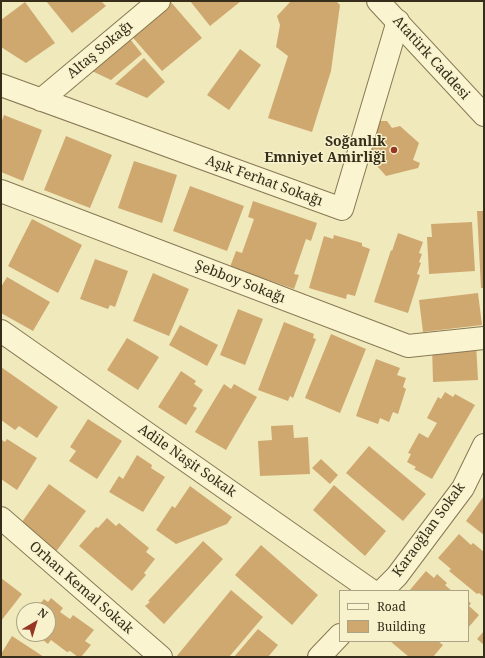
<!DOCTYPE html>
<meta charset="utf-8">
<style>
body{margin:0}
#map{position:relative;width:485px;height:658px;overflow:hidden;background:#efe9bc;font-family:"Noto Serif",serif}
canvas{display:block}
.frame{position:absolute;inset:0;border:2px solid #362d1b;pointer-events:none}
.legend{position:absolute;left:339px;top:590px;width:130px;height:52px;box-sizing:border-box;background:#f7f1cc;border:1px solid #aaa385;margin:0;padding:5px 7px;list-style:none;font-size:12px;color:#362d1b}
.legend li{display:flex;align-items:center;gap:8px;height:20px}
.legend b{width:20px;border:1px solid #aaa385}
.north{position:absolute;left:16px;top:602px;width:40px;height:40px;box-sizing:border-box;background:#f7f1cc;border:1px solid #aaa385;border-radius:50%;rotate:38deg;font-size:11px;font-weight:700;line-height:16px;text-align:center;color:#362d1b}
.north::after{content:'';display:block;margin:auto;width:14px;height:18px;background:#993623;clip-path:polygon(50% 0,100% 100%,50% 72%,0 100%)}
</style>
<div id="map">
<canvas width="485" height="658"></canvas>
<div class="frame"></div>
<ul class="legend">
<li><b style="height:5px;background:#faf5d0"></b>Road</li>
<li><b style="height:11px;background:#cfa870"></b>Building</li>
</ul>
<div class="north">N</div>
</div>
<script>
const ctx = document.querySelector('canvas').getContext('2d');
ctx.lineJoin = 'round';
function paint(path, color) { ctx.fillStyle = color; ctx.fill(path, 'evenodd'); }
function trace(path, color, width, dash) { ctx.strokeStyle = color; ctx.lineWidth = width; ctx.lineCap = dash ? 'butt' : 'round'; ctx.setLineDash(dash || []); ctx.stroke(path); }
function drawText(font, color, halo, rows, align = 'center') {
  ctx.font = font + ' "Noto Serif",serif'; ctx.lineWidth = 3; ctx.setLineDash([]); ctx.textBaseline = 'middle'; ctx.strokeStyle = halo; ctx.fillStyle = color; for (const [text, x, y, turn = 0] of rows) {
    ctx.save(); ctx.translate(x, y); ctx.rotate((+turn || 0) * Math.PI / 180); ctx.textAlign = isNaN(turn) ? turn : align; if (halo) ctx.strokeText(text, 0, 0); ctx.fillText(text, 0, 0); ctx.restore();
  }
}
const building = new Path2D(`
 M46,1H101L106,6L72,33Z
 M165,1H170L202,38L162,71L128,32Z
 M190,1H241L210,26Z
 M291,1H336L340,5L331,71L312,132L268,118L288,56L276,47L280,25L277,16Z
 M25,2L55,43L26,63L1,47V20Z
 M130,39L142,54L111,80L92,71Z
 M240,49L261,65L229,110L207,95Z
 M144,58L165,82L147,98L115,84Z
 M4,115L42,130L23,181L1,172V123Z
 M379,121H387L392,128L400,126L419,143L413,160L420,163L418,168L386,176L369,157Z
 M66,136L112,155L90,208L44,190Z
 M134,161L177,175L162,223L118,208Z
 M190,186L244,206L227,251L173,231Z
 M253,201L317,223L311,241L306,239L294,274L299,275L294,289L230,267L236,251L242,253L254,219L248,217Z
 M477,211H484V288H481Z
 M32,219L82,245L58,293L8,266Z
 M472,222L475,271L429,274L427,237H432L431,224Z
 M398,233L423,242L419,253L422,254L419,262L421,263L417,274L420,275L408,313L374,302L391,250L392,251Z
 M334,235L362,243V246L370,249L355,296L347,294L346,299L309,288L324,236L333,239Z
 M95,259L128,271L115,307L110,305L108,309L80,299Z
 M153,273L189,289L169,336L133,321Z
 M7,277L50,302L33,331L1,313V287Z
 M478,293L482,325L423,332L419,300Z
 M238,309L263,319L245,365L220,355Z
 M284,322L314,334L313,338L316,339L293,398L290,396L288,401L258,390Z
 M180,325L218,345L207,366L169,345Z
 M331,334L366,349L340,413L305,398Z
 M127,338L159,357L138,390L107,370Z
 M476,343L478,380L433,382L432,345Z
 M376,359L400,368L397,375L406,378L403,387L406,389L398,414L393,412L389,422L380,418L378,424L356,416Z
 M1,367L58,407L37,438L19,426L15,430L1,420Z
 M181,371L196,381L194,384L203,390L193,406L197,408L186,425L158,407Z
 M224,384L231,389L234,384L257,397L226,450L195,432Z
 M445,392L453,397L455,394L475,405L432,479L414,469L416,467L407,462L411,454L408,453L419,433L428,438L437,423L427,418L438,397L441,399Z
 M88,419L122,441L97,479L69,461L76,451L70,447Z
 M293,425L294,438L308,437L310,474L260,476L258,441L272,440L271,426Z
 M7,439L37,458L17,490L1,479V442L2,440L5,442Z
 M369,446L426,494L403,521L346,473Z
 M137,455L152,465L151,468L165,477L143,512L109,492L119,476L123,479Z
 M321,459L338,475L330,484L312,468Z
 M49,484L86,511L55,553L19,526Z
 M334,485L386,531L365,556L313,510Z
 M190,486L232,517L227,524L176,544L156,530L172,506L175,508Z
 M484,496V535L466,521Z
 M107,518L116,526L119,523L149,548L146,552L155,559L144,573L146,575L132,591L79,546L96,527L98,528Z
 M459,534L471,545L473,543L484,552V597L479,593L477,594L449,571L451,569L438,558Z
 M203,541L223,559L164,624L145,606L150,602L148,601Z
 M261,545L318,595L292,625L235,575Z
 M426,571L434,578L437,574L447,583L445,585L452,591H409Z
 M1,578L22,594L1,621Z
 M231,590L263,617L229,657H176Z
 M51,598L63,608L60,612L70,619L73,615L94,630L85,641L91,645L81,657H78L70,651L67,652L51,640L48,644L35,634H48V610H35L44,599L48,602Z
 M468,601L471,603L469,606L479,615L468,628Z
 M258,629L278,645L268,657H234Z
 M484,631V645L477,639Z
 M12,636L44,657H1V654Z
 M390,641H438L443,645L433,657H409Z`);
const minor = new Path2D(`
 M1,85L342,209L398,21
 M41,100L159,1
 M1,191L408,346L484,338
 M1,331L372,591
 M1,518L161,657
 M382,591L397,576L463,488L484,445
 M319,657L340,635`);
const tertiary = new Path2D(`
 M378,1L484,115`);
const markers = [
 [394,150,4,"#993623"]
];
const streetNames = [
 ["Altaş Sokağı",100,50,-40],
 ["Atatürk Caddesi",431,58,48],
 ["Aşık Ferhat Sokağı",264,181,20],
 ["Şebboy Sokağı",240,282,21],
 ["Adile Naşit Sokak",187,461,35],
 ["Karaoğlan Sokak",429,530,-54],
 ["Orhan Kemal Sokak",81,588,41]
];
const poiNames = [
 ["Soğanlık",386,142],
 ["Emniyet Amirliği",386,158]
];
paint(building, '#cfa870');
trace(minor, '#887855', 24);
trace(tertiary, '#887855', 24);
trace(minor, '#faf5d0', 22);
trace(tertiary, '#faf5d0', 22);
for (const [x, y, r, color] of markers) { const dot = new Path2D(); dot.arc(x, y, r, 0, 2 * Math.PI); ctx.fillStyle = color; ctx.fill(dot); trace(dot, '#f7f1cc', 1.5); }
drawText('14px', '#362d1b', '#f7f1cc', streetNames);
drawText('bold 14px', '#362d1b', '#f7f1cc', poiNames, 'right');
</script>
